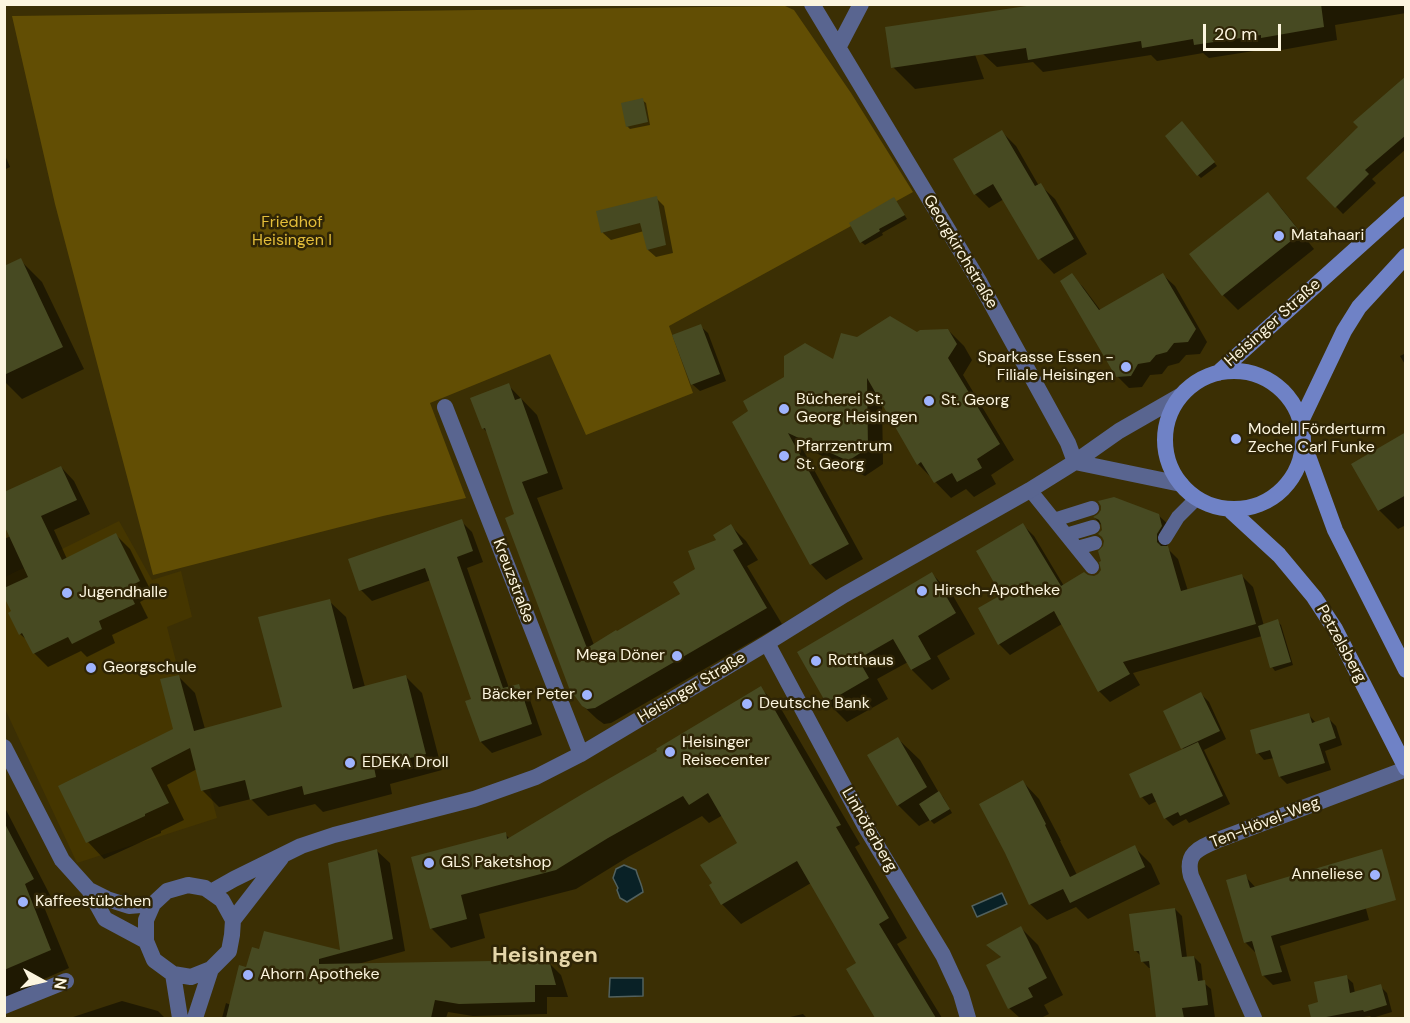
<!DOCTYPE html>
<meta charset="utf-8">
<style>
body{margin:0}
#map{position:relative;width:1410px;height:1023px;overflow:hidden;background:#3b2f04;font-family:"DM Sans",sans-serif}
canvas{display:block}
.frame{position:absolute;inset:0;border:6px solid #fcf5df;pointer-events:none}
.north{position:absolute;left:12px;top:951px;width:60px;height:60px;-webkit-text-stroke:4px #2f2506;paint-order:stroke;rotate:98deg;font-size:16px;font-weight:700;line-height:24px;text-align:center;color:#fcf5df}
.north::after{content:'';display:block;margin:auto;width:21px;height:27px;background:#fcf5df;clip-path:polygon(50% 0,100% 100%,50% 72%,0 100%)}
.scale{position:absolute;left:1203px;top:24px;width:78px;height:27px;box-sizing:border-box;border:3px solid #fcf5df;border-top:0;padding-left:8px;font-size:18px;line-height:21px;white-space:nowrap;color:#fcf5df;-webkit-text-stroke:4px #2f2506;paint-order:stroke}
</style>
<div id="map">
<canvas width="1410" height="1023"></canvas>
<div class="frame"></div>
<div class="north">N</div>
<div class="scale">20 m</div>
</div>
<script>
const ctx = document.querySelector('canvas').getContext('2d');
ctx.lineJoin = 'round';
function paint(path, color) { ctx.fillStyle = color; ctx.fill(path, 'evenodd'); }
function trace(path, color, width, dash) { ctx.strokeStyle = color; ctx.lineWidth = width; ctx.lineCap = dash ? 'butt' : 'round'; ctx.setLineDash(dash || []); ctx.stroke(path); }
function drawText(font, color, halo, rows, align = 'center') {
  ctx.font = font + ' "DM Sans",sans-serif'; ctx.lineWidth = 5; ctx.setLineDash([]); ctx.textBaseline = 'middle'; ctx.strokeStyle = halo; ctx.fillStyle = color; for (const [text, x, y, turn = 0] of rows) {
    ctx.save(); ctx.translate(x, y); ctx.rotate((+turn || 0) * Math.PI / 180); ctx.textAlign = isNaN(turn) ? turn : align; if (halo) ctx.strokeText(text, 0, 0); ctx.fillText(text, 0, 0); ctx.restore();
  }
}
const built = new Path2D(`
 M119,521L152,580L181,571L192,617L167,627L217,818L77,863L5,709V577Z`);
const green = new Path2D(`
 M785,6L794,10L851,93L913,192L669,326L693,393L586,435L550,354L430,403L466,498L383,516L153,575L55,204L12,16Z`);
const water = new Path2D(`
 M624,865L636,870C638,878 642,884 643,892L627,902L620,898L617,890L618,888L613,878L616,869Z
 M1002,893L1007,904L977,917L972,906Z
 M610,978H643V996L609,997Z`);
const shadow = new Path2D(`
 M1049,4H1406V13L1335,25L1337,40L1276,51L1273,48L1209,58L1203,53L1157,61L1151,55L1043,72L1033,62L997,67L983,54Z
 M970,41L984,79L915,89L893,67Z
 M1406,78V149L1372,179L1376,183L1343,214L1308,178L1360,127Z
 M642,100L646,103L650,125L630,129L627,126Z
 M1186,127L1217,166L1201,178L1198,175Z
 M1002,132L1016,146L1039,186L1040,185L1055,199L1087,254L1054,274L1040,259L1004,199L989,208L975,194Z
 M4,153L10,167L4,170Z
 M1268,194L1282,209L1314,249L1238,310L1223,295Z
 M656,198L664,206L673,253L656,257L648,250L644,231L611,240L603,233L598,212Z
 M894,198L907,219L882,233L883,235L865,245L861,242Z
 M20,260L42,282L84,369L22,399L4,381V268Z
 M1071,275L1083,287L1101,311L1163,275L1175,286L1207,342L1200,354L1186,355L1179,363L1168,366L1162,374L1150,375L1142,387L1129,388L1117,376Z
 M700,326L708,333L726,381L700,391L692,384Z
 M948,330L964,346L972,360L963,375L1014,460L991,475L996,484L974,497L966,489L951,498L918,464L882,401L883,464L865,476L801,446L863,559L826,580L811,564L734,423L834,361L857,339Z
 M1406,353V366L1400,356Z
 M508,385L537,415L563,489L537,498L594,645L682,594L697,570L731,526L746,541L758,560L747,566L782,624L611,723L604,724L597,719L580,703L488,433L483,428Z
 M1406,434V525L1398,529L1379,510L1353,465Z
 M61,467L74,481L90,514L54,530L67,559L116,535L130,549L153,595L140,602L148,618L112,635L115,643L87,657L81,651L48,667L34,653L29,642L20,634L13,612L4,594V539L11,536Z
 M1158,515L1170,526L1172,537L1167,545V548L1178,559L1188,591L1242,576L1253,587L1264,626L1277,621L1281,625L1293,665L1275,671L1272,667L1262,636L1133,673L1140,685L1110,702L1099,691L1062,624L1010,655L999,644L1003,596L1023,525L1034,536L1064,586L1098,576L1102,571L1105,546L1103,527L1095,518L1099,516Z
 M461,521L472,532L483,562L467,568L509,688L518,686L529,697L542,735L492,753L481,742L467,702L473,700L431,580L372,601L361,590Z
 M932,574L952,594L975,634L937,656L950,679L932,690L912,670L908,662L877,679L888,699L847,722L827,702L799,653Z
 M329,601L346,617L365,687L405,676L422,693L442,770L390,784L392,794L323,812L315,804L268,816L251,799L219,807L202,790L197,769L167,785L184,820L161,831V833L104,859L88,842L175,730L178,676L195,693L205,729L283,708Z
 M760,688L780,707L860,844L855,847L907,938L897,944L942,1018H877L848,970L858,963L811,883L741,924L722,904L739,844L723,815L709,823L702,816L628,857L576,889L479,914L485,938L451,948L431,928L505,834L510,839L659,752Z
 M1201,694L1209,702L1226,739L1204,750L1230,804L1189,823L1186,819L1173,826L1165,818L1157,801L1149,805L1142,797L1184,750L1165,711Z
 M1308,714L1316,723L1329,719L1336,726L1342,745L1325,751L1331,770L1287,784L1280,777L1274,758L1264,760L1258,753Z
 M898,739L920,760L939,793L943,797L952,813L934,824L930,820L919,826L898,805Z
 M1023,782L1039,799L1061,841H1060L1077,875L1134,847L1151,864L1160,884L1088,919L1076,907L1047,920L1030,904Z
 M4,806L51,897L42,902L69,968L42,980L43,985L4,1001Z
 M377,851L390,863L405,951L358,964L548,962L561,975L568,997H547V1014L473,1016L448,1012L446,1018H222L226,1003L231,1005L248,968L260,951L341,952Z
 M1356,871L1369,920L1280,946L1291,981L1273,985L1263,975L1256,952H1255L1245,942V876L1256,888Z
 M1175,909L1182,916L1187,958L1194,957L1201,964L1203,982L1211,989L1215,1018H1158L1152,968H1149L1142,961V957L1136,951Z
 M1021,928L1038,945L1063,995L1044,1005L1049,1014L1041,1018H1020L1010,1009L988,966L1002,958L989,946Z
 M1346,977L1353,983L1355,993L1380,986L1387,993L1392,1012L1372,1018L1370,1016L1357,1018H1313L1310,1006L1320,1003Z
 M122,1001L158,1011L165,1018H70Z
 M803,1014L807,1018H786Z`);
const building = new Path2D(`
 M1040,4H1321L1324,27L1261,38V35L1194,45L1193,39L1142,48L1141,41L1028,60L1026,48L891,68L885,27Z
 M1406,76V135L1365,170L1369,174L1335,208L1306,178L1358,127L1353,122Z
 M643,98L648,122L626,127L621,103Z
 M1182,121L1215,162L1197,176L1165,136Z
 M1002,130L1035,186L1041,183L1074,239L1038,260L993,184L974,195L953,159Z
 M1268,192L1301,233L1222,296L1189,254Z
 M657,196L666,245L647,250L640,223L601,233L596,211Z
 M894,197L905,215L879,229L880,231L860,243L849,223Z
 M21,258L63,347L4,375V266Z
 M1072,273L1099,310L1163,273L1196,329L1188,342L1174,343L1167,352L1156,355L1150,362L1138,364L1131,376L1116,377L1060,281Z
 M890,316L917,332L920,330L948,329L957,344L948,358L1000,444L977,459L982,468L957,482L952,473L934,483L921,462L917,465L867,378L868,448L848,461L788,433L849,544L810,565L732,422L748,411L743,401L784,377V356L805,343L833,359L841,333L857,337Z
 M701,324L720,374L691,385L672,335Z
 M509,383L515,400L521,398L548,473L522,482L587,648L616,630L617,631L680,594L673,582L695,569L688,551L716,540L713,535L731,524L743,544L733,550L767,608L595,708L587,709L582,706L569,688L505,518L514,514L485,428L482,429L470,398Z
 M1406,432V495L1378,511L1351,464Z
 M61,466L77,500L41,516L62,560L116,533L140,581L127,588L135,604L99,621L102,629L72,644L68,637L33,654L22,633L19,635L8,613L11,611L4,597V588L28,577L4,525V492Z
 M1114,497L1159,514L1162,526L1157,534V542L1161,546H1168L1181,591L1242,574L1256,624L1123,662L1130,674L1098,692L1054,611L998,645L978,608L1001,595L976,551L1023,523L1061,586L1084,572L1088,575L1094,576L1098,574L1101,570L1099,562L1101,561L1098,551L1103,546L1104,541L1102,537L1098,534L1102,530L1101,524L1099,520L1093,517L1098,514L1101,510V506L1098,501Z
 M462,519L473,551L457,557L503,688L519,684L532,724L480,742L465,701L471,699L425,568L359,591L348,559Z
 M932,572L956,613L918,636L931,659L911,670L893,639L858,659L869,678L826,703L797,652Z
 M330,599L353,689L406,675L426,754L374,767L376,777L304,795L302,786L250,800L245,780L201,791L190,748L151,768L169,803L145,814V816L86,843L58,786L173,729L160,679L179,675L194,731L282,707L258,617Z
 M1278,619L1291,662L1270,668L1258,626Z
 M761,686L841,825L836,827L889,918L879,924L936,1018H875L846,969L856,963L797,861L721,905L709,885L712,883L700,865L737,843L708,793L689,805L683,796L608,838L556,870L461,895L467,919L430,929L411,857L506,832L507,839L584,793L657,751L656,749Z
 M1201,692L1220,731L1181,749L1163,711Z
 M1309,713L1312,723L1329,717L1336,738L1319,744L1325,763L1279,777L1270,750L1256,754L1250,730Z
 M898,737L927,787L897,806L867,755Z
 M1198,742L1223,796L1180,816L1178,812L1164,819L1152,793L1140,798L1129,774Z
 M1023,780L1046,824L1045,825L1070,877L1135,845L1145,867L1070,903L1063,889L1029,905L1005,853L979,804Z
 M939,791L950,809L930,821L919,804Z
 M4,822L34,879L25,884L51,950L4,970Z
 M377,849L393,939L319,959V964L549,960L556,985H535V1002L459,1004L435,1000L431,1018H226L239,965L246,967L252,947L259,949L264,931L340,950L328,863Z
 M1382,849L1396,900L1271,936L1282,972L1262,976L1252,941L1244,943L1226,880L1246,874L1250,888Z
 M1175,908L1182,957L1194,956L1198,981L1205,980L1208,1005L1182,1008L1184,1018H1156L1149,961L1141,962L1139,951H1134L1129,914Z
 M1021,926L1047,978L1028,988L1033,997L1008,1009L986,965L1001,957L986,945Z
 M1347,975L1350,993L1381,984L1387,1005L1364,1012L1363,1010L1321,1018H1311L1308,1005L1318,1002L1314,982Z`);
const service = new Path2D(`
 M1030,490L1092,567
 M1054,520L1092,508
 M1066,535L1093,527
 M1165,538L1178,517L1196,499
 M1077,548L1095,543`);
const minor = new Path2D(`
 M812,4L980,283L1068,443L1075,462
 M839,46L861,4
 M445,407L581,754
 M1075,462L1181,484
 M767,643L865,826L943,955L961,994L968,1018
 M4,747L62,860L89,890L105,919L146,941
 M188,885L205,888L222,900L233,920L232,935L229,951L211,969L191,977L173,974L154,960L146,941V920L153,904L167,891Z
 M89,890L107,899L129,906L153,904
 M211,892L234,879L301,846L334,835L474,799L536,777L581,754L767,643L844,595L1030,490L1075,462L1119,431L1180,396
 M233,920L281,858
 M173,974L180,1018
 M4,1006L66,981
 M195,1018L211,969
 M1254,1018L1191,876C1185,853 1199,848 1218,840L1406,769`);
const secondary = new Path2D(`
 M1165 440a69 69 0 1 1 138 0a69 69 0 1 1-138 0Z
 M1218,373C1281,317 1343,260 1406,204
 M1301,421L1344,331L1359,307L1406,256
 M1304,445L1335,530L1406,670
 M1229,509L1279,555L1314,597L1335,629L1406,768`);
const markers = [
 [1279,236,6,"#9fb3fd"],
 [1126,367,6,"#9fb3fd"],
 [929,401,6,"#9fb3fd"],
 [784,409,6,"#9fb3fd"],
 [1236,439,6,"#9fb3fd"],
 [784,456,6,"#9fb3fd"],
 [922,591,6,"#9fb3fd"],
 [67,593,6,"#9fb3fd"],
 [677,656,6,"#9fb3fd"],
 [816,661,6,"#9fb3fd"],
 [91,668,6,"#9fb3fd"],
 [587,695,6,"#9fb3fd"],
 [747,704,6,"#9fb3fd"],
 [670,752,6,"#9fb3fd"],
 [350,763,6,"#9fb3fd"],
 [429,863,6,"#9fb3fd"],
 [1375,875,6,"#9fb3fd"],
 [23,902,6,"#9fb3fd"],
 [248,975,6,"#9fb3fd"]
];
const parkNames = [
 ["Friedhof",292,223],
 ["Heisingen I",292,241]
];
const poiNames = [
 ["Matahaari",1291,236],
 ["Sparkasse Essen -",1114,358,"right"],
 ["Filiale Heisingen",1114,376,"right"],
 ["Bücherei St.",796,400],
 ["Georg Heisingen",796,418],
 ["St. Georg",941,401],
 ["Modell Förderturm",1248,430],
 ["Zeche Carl Funke",1248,448],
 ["Pfarrzentrum",796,447],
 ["St. Georg",796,465],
 ["Hirsch-Apotheke",934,591],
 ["Jugendhalle",79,593],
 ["Mega Döner",665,656,"right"],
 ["Rotthaus",828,661],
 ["Georgschule",103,668],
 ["Bäcker Peter",575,695,"right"],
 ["Deutsche Bank",759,704],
 ["Heisinger",682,743],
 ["Reisecenter",682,761],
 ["EDEKA Droll",362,763],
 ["GLS Paketshop",441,863],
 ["Anneliese",1363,875,"right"],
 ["Kaffeestübchen",35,902],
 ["Ahorn Apotheke",260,975]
];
const streetNames = [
 ["Georgkirchstraße",960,252,59],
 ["Heisinger Straße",1273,323,-42],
 ["Kreuzstraße",513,581,69],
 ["Petzelsberg",1341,644,61],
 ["Heisinger Straße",692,688,-31],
 ["Ten-Hövel-Weg",1265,823,-21],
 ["Linhöferberg",869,830,60]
];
const districtNames = [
 ["Heisingen",545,956]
];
paint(built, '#453600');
paint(green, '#624e04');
paint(water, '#092126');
trace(water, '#52615e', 1.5);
paint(shadow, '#0007');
paint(building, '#474a22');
trace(service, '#596590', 14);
trace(minor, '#596590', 16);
trace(secondary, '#6f82c6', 16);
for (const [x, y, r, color] of markers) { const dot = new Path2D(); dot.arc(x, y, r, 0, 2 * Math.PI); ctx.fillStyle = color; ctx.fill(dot); trace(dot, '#2f2506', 2); }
drawText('16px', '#e4be3a', '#2f2506', parkNames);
drawText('16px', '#fcf5df', '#2f2506', poiNames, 'left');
drawText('16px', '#fcf5df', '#2f2506', streetNames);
drawText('bold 22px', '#e5d6aa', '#2f2506', districtNames);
</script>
